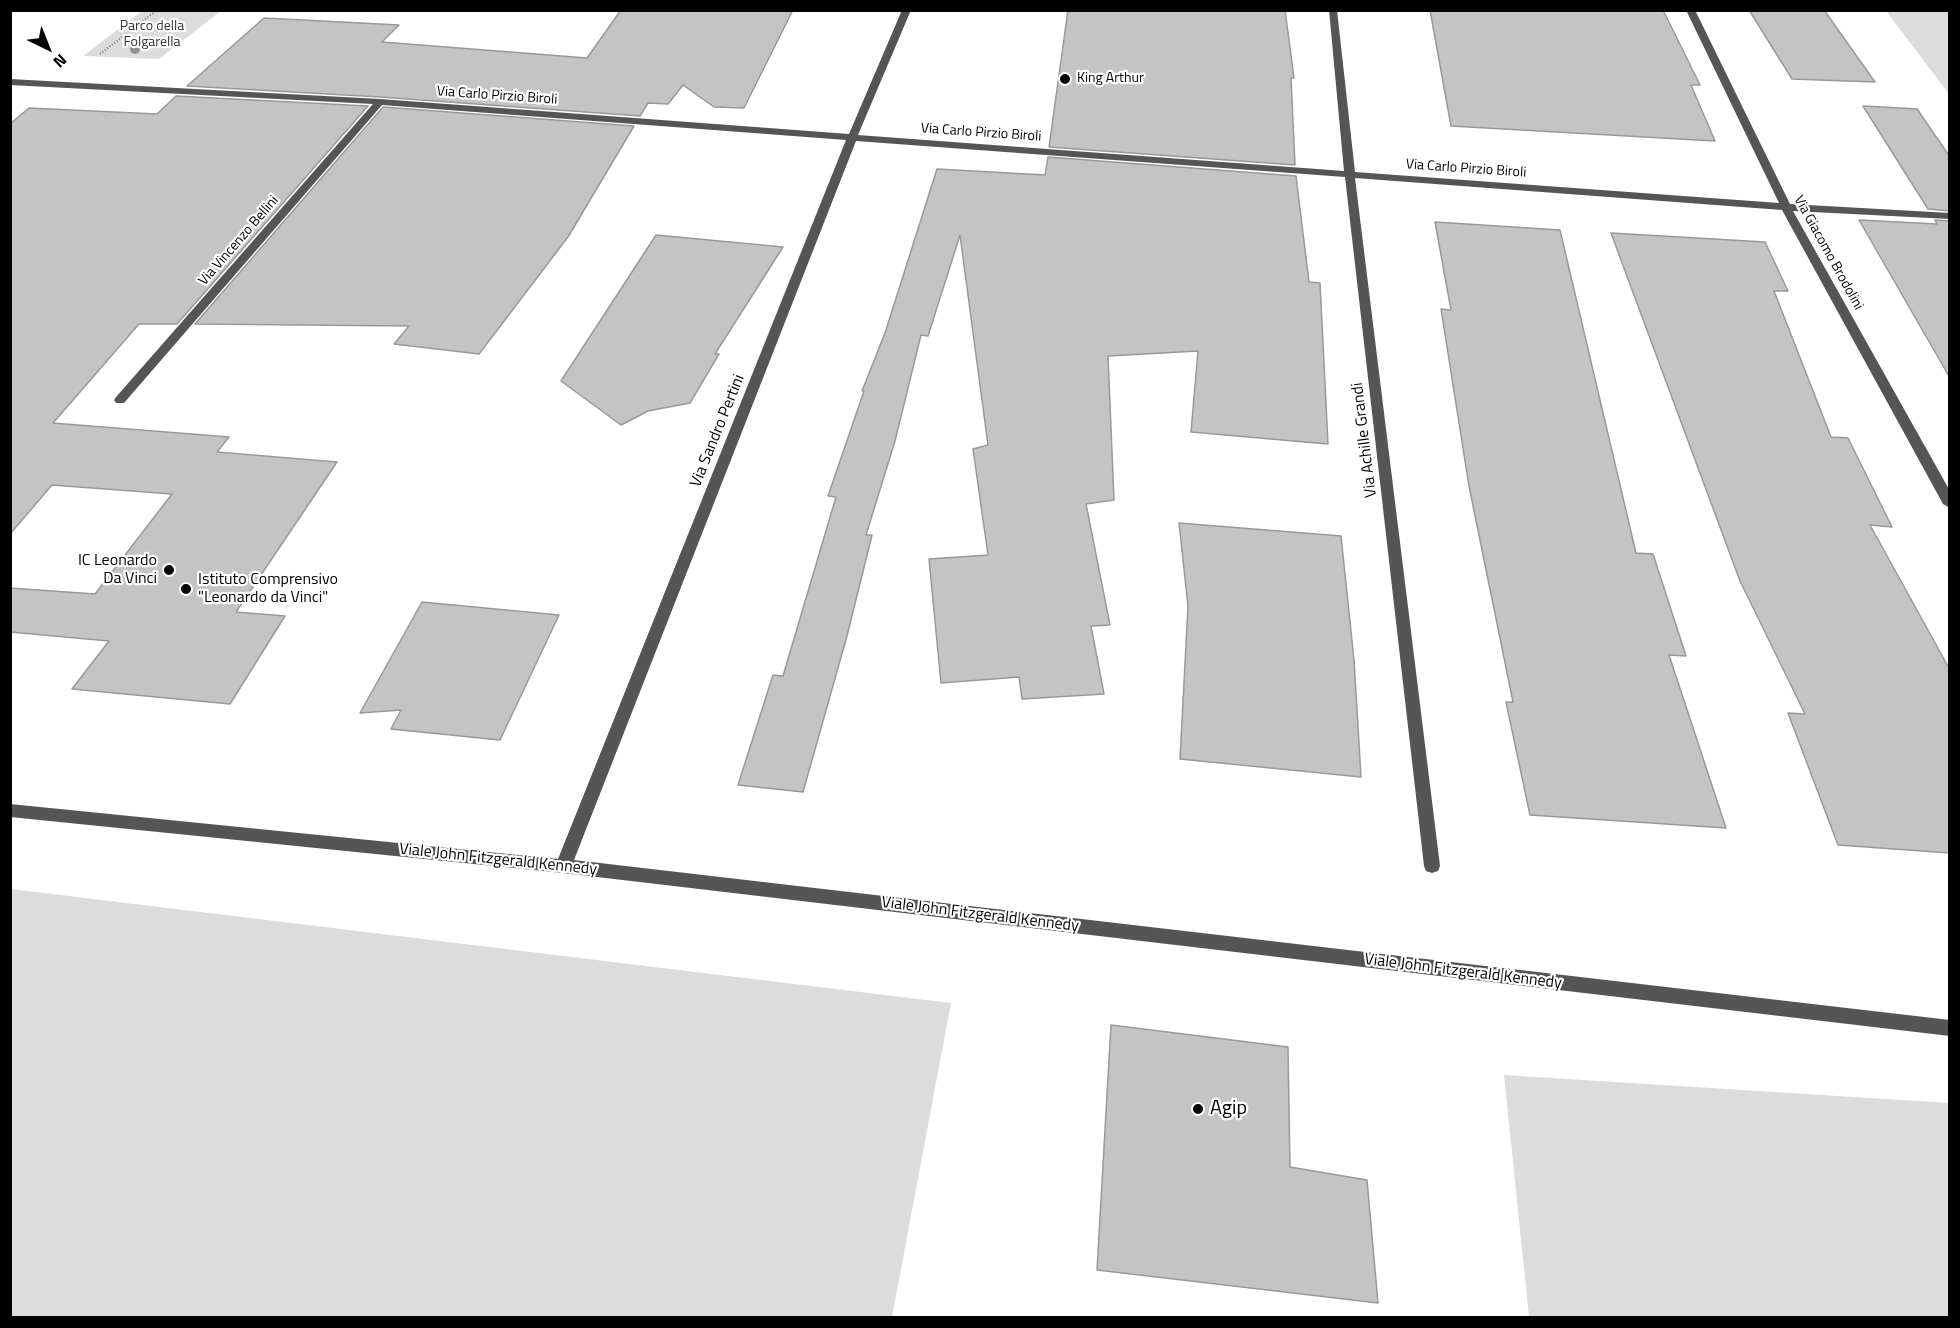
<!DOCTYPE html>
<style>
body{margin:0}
#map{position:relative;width:1960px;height:1328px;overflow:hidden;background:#fff;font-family:"Titillium Web",sans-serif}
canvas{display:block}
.frame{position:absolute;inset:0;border:12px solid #000;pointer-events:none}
.north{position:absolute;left:18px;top:18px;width:60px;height:60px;-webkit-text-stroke:4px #fff;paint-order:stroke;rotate:137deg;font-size:16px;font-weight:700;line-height:24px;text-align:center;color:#000}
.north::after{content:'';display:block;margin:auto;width:21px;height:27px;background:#000;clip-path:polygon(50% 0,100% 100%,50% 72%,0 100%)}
</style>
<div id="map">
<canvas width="1960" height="1328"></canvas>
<div class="frame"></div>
<div class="north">N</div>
</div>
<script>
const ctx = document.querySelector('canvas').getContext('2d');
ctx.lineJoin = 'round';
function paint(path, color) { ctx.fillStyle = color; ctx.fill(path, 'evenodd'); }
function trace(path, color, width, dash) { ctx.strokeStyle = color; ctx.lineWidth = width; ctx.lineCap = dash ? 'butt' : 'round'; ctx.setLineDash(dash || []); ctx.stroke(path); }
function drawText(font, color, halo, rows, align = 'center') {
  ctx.font = font + ' "Titillium Web",sans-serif'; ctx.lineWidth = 4.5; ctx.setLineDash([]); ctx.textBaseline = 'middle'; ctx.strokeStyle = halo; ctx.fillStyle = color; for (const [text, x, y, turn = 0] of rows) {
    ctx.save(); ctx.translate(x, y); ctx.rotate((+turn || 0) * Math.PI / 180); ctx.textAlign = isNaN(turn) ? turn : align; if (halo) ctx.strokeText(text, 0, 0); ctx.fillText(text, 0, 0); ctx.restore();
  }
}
const green = new Path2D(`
 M142,11V10L221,11L159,59L83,56Z
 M1886,11H1949V94Z
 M11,889L951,1003L892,1317H11Z
 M1504,1075L1949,1103V1317H1529Z`);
const building = new Path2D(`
 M621,10H793L744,108L714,107L683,85L668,104L648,103L640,116L380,97L187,86L264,18L399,25L382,42L587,58Z
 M1068,10H1285L1294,78H1291L1295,165L1049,147Z
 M1430,10H1663L1700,85H1691L1715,141L1451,126Z
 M1749,10H1824L1875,82L1792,79Z
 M176,96L368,106L177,324H139L53,423L229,437L217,452L337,462L236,612L285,616L230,704L72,689L109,641L10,632V588L95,594L172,494L52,485L10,534V124L29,108L157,114Z
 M1863,106L1917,109L1950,157V211L1928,209Z
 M383,107L634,126L568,237L479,354L394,344L409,326L195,324Z
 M1048,157L1296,176L1309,282L1320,283L1328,444L1191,432L1198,351L1108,356L1114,500L1086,504L1110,625L1091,626L1104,694L1022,699L1019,677L941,683L929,559L988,555L973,449L988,445L960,235L928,336L921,335L895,441L866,535H872L847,636L803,792L738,785L773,675L783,676L836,497L828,496L864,391H862L885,333L937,169L1045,175Z
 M1859,220L1937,224L1935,220L1950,221V378Z
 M1435,222L1560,230L1636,553L1653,554L1686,656L1669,655L1726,828L1530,815L1506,702H1513L1469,486L1441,309L1451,310Z
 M1611,233L1765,242L1788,291H1774L1831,437L1848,438L1892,527L1870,525L1950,670V853L1838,845L1788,713L1805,714L1740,581Z
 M656,235L783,247L715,354H719L690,403L648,411L621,425L561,381Z
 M1179,523L1341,536L1354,660L1361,777L1180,759L1188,606Z
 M422,602L559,615L500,740L391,729L401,710L360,713Z
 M1111,1025L1288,1047L1290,1167L1367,1180L1378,1303L1097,1270Z`);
const path = new Path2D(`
 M100,54L157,10`);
const minor = new Path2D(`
 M902,10H911L858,135L1344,171L1329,10H1337L1355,172L1779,203L1686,10H1695L1790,204L1950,213V219L1793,211L1950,491V508L1943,504L1782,210L1355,178L1440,866L1438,871L1432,873L1426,871L1424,866L1345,177L856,141L574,860L1950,1020V1036L563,873L10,817V804L558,859L846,140L382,105L124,403H116L114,400L116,397L373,104L10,85V79L380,99L849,134Z`);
const trees = [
 [159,27],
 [135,49]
];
const markers = [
 [1065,79,6,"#000"],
 [169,570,6,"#000"],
 [186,589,6,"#000"],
 [1198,1109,6,"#000"]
];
const farParknames = [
 ["Parco della",152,27],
 ["Folgarella",152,43]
];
const farPoinames = [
 ["King Arthur",1077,79]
];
const farStreetnames = [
 ["Via Carlo Pirzio Biroli",497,96,4],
 ["Via Carlo Pirzio Biroli",981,133,4],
 ["Via Carlo Pirzio Biroli",1466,169,4],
 ["Via Vincenzo Bellini",239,241,-49],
 ["Via Giacomo Brodolini",1828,253,61]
];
const streetNames = [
 ["Via Sandro Pertini",718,431,-68],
 ["Via Achille Grandi",1365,440,-97],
 ["Viale John Fitzgerald Kennedy",498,860,6],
 ["Viale John Fitzgerald Kennedy",980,915,7],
 ["Viale John Fitzgerald Kennedy",1463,972,7]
];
const poiNames = [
 ["IC Leonardo",157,561],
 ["Da Vinci",157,579],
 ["Istituto Comprensivo",198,580,"left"],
 ["\"Leonardo da Vinci\"",198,598,"left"]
];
const nearPoinames = [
 ["Agip",1210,1109]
];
paint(green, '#dcdcdc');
paint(building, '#c4c4c4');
trace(building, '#999', 1.5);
trace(path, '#777', 2, [1, 2]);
paint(minor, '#555');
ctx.fillStyle = '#8f8f8f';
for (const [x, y] of trees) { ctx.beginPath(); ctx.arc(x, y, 5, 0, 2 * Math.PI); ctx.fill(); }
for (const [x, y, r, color] of markers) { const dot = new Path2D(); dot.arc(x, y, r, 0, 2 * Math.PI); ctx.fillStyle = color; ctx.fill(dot); trace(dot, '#fff', 2); }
drawText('14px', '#333', '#fff', farParknames);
drawText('14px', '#000', '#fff', farPoinames, 'left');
drawText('14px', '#000', '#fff', farStreetnames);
drawText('16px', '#000', '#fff', streetNames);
drawText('16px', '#000', '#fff', poiNames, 'right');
drawText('20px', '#000', '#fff', nearPoinames, 'left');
</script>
